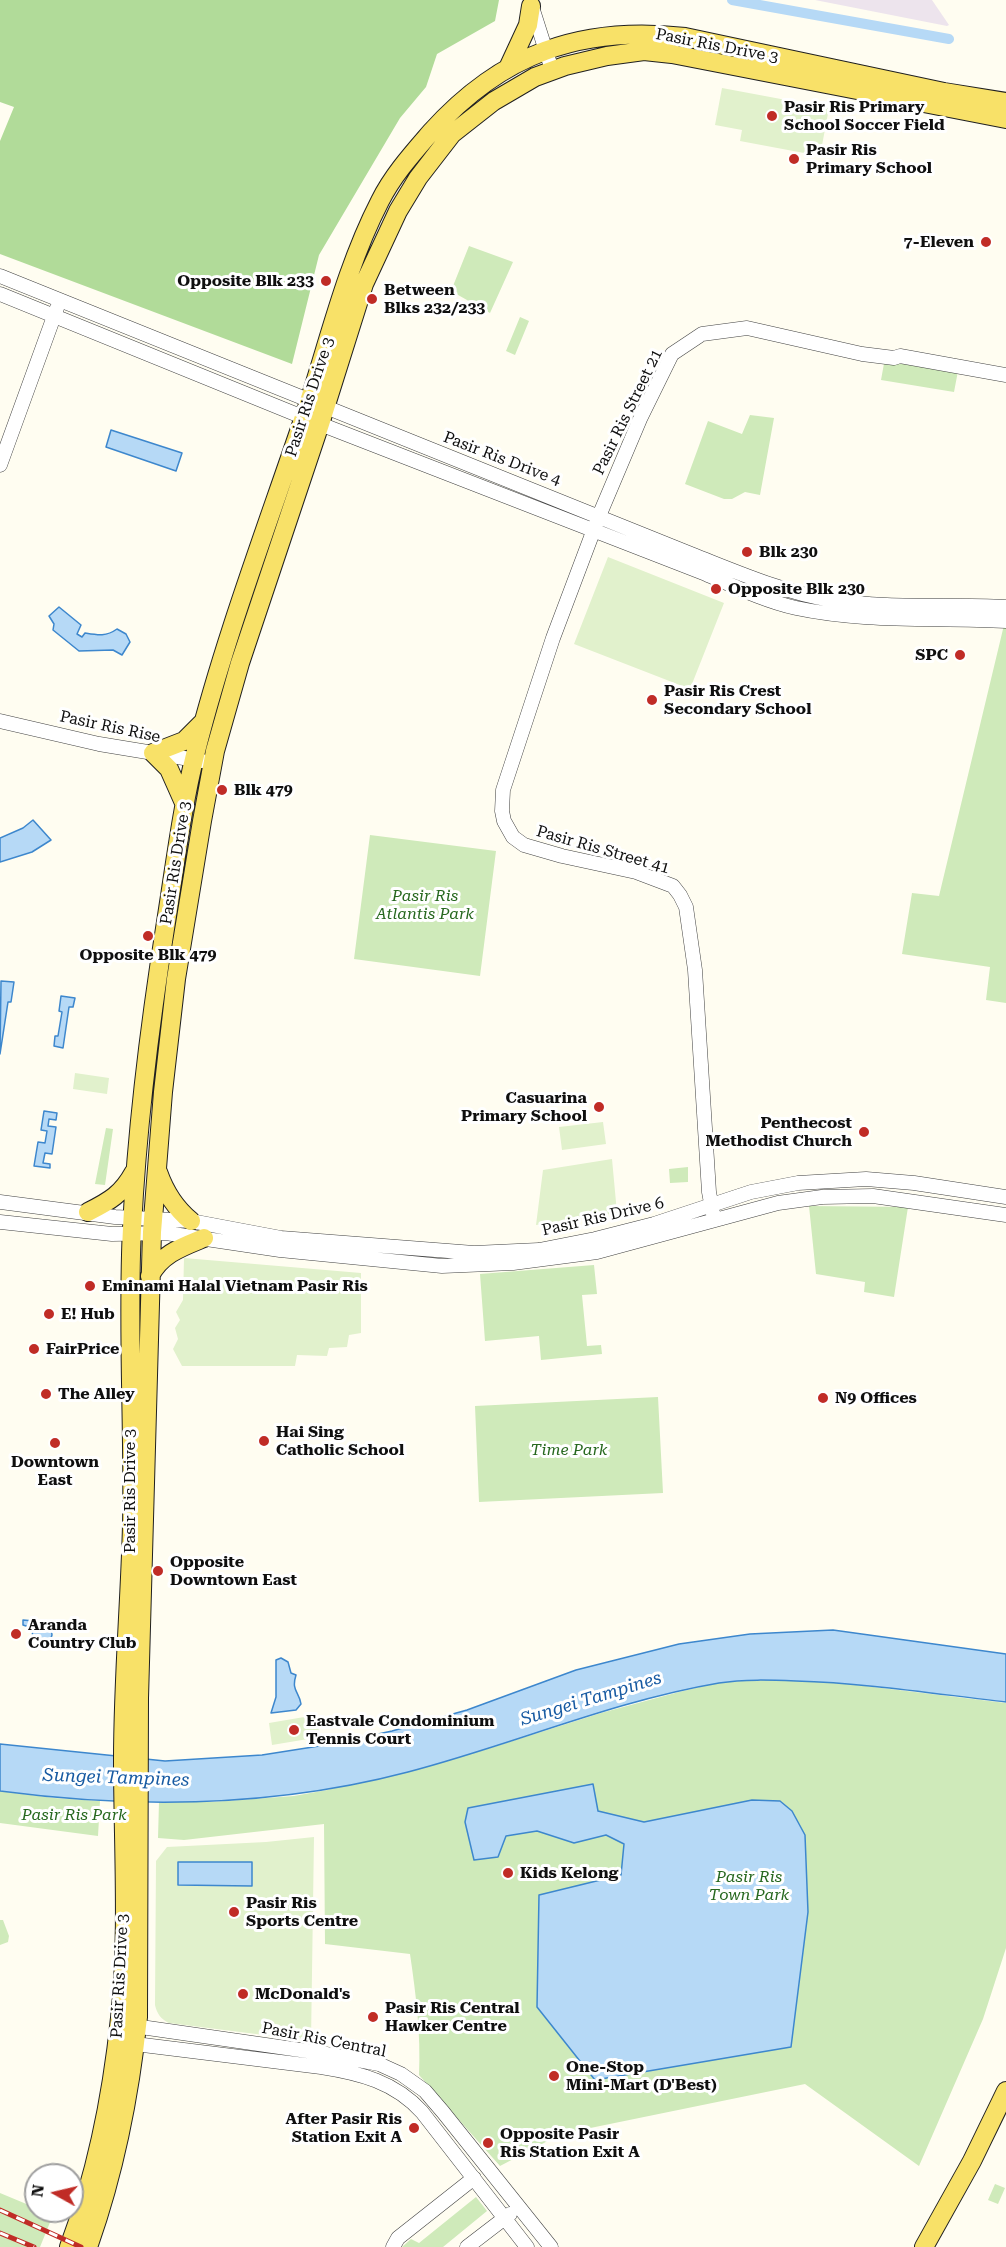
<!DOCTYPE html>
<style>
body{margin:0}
#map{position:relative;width:1006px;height:2247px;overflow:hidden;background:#fffdf1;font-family:"Roboto Serif",serif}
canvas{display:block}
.north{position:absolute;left:24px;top:2163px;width:60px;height:60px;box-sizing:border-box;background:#fff;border:2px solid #9f9f9f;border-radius:50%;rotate:278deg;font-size:16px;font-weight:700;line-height:24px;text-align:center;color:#0f0f0f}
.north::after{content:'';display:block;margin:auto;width:21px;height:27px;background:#c02c26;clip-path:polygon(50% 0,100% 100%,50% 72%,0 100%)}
</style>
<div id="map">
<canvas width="1006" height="2247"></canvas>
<div class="north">N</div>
</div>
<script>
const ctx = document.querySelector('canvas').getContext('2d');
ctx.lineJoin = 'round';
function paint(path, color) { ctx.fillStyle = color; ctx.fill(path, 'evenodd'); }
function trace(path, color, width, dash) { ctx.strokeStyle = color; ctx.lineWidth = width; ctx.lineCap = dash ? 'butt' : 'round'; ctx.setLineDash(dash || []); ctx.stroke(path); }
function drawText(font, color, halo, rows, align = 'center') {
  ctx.font = font + ' "Roboto Serif",serif'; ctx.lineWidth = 6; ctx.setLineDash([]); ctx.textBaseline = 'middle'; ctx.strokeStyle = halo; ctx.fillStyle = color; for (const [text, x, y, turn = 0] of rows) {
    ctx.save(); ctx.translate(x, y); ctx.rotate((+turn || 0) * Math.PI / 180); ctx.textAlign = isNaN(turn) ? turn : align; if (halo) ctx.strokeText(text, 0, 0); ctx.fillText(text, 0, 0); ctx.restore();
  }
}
const industrial = new Path2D(`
 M815,0H932L949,25L947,26Z`);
const green = new Path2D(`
 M469,246L513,262L490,313L451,291Z
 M520,317L529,321L515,355L506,351Z
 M885,358L958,371L954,392L881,380Z
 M750,415L774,418L760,495L745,492L732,499H724L685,484L708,421L742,434Z
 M1004,625H1006V1003L986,1000L990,967L902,954L912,893L939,896Z
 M370,835L496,851L480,976L354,959Z
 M106,1128L113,1129L105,1185L95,1184Z
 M688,1167V1182L670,1183L669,1169Z
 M809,1206L908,1207L894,1297L864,1292L865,1282L816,1274Z
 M594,1265L597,1294L582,1295L587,1346L601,1345L602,1354L541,1360L539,1336L485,1341L480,1274Z
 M658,1397L663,1493L479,1502L475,1406Z
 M765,1680L832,1682L1006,1703V1948L983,2019L919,2166L805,2084L561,2134L500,2166L419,2075C421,2034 416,1995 410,1954L325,1944L324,1824L184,1840L158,1838L159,1802H211L294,1796L327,1790L484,1750L601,1713L679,1692L721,1682Z
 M0,1791L54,1798L100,1801L98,1836L0,1823Z
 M0,1920H3L9,1936L8,1942L0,1945Z
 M995,2184L1005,2188L998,2204L988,2200Z
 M0,2193L36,2208V2211H43L53,2215L40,2247H0Z
 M476,2197L487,2211L443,2247H402L411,2239L419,2243Z`);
const forest = new Path2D(`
 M0,0H499L495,21L437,54L426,87L400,118L319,255L292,364L0,254V141L14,107L0,102Z`);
const pitch = new Path2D(`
 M722,88L829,108L820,156L740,141L742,130L715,125Z
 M608,557L724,603L690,689L574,644Z
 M75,1073L109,1078L107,1094L73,1089Z
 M603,1122L606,1144L562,1150L559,1127Z
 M612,1159L617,1213L536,1225L543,1170Z
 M184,1258L361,1273V1333L349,1335L347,1347L329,1348L327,1356L297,1355L295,1366H182L173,1349L178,1339L175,1328L180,1320L176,1312L183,1300Z
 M316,1715L320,1737L272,1745L269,1723Z
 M314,1837L311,2041L169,2023C161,2019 157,2014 155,2005L156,1861L167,1847L266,1842Z`);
const water = new Path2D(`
 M111,430L182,453L176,471L106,447Z
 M59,607L81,625L77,634L82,637L85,633C97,635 106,637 117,629L126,634L130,642L122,655L113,650L79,651L53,630L54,624L49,616Z
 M33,820L51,840L32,852L0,862V838L23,828Z
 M1,981L14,982L11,1002H8L0,1054Z
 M61,996L75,998L73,1007H69L63,1048L54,1046L55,1036H58L62,1012L59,1011Z
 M44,1111L57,1113L56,1120L49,1119L48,1126L56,1127L52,1154L45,1153L43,1163L50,1164V1168L34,1166L38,1142L45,1143L47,1131L41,1130Z
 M23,1620L34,1621L37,1626H46L51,1628L52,1635L50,1641L45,1644L38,1640L33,1641L32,1628L23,1625Z
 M833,1630L1006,1654V1702C936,1694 866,1683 796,1681C771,1680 744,1679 719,1683C613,1701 512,1745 408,1772C275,1807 136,1809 0,1791V1744L165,1761L262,1755L332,1744L392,1731L467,1710L576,1670L679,1644L750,1634Z
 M281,1658L288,1662L291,1673L296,1675C291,1691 299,1691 301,1704L296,1710L271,1713L276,1697V1660Z
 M593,1784L598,1811L644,1822L752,1800L780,1801L792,1811L805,1835L808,1912L791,2047L595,2080L537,2007L539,1895L621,1875L624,1844L606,1835L574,1843L537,1831L506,1836L498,1857L474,1860L465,1822L468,1808Z
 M178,1862H252V1886L178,1885Z`);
const canal = new Path2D(`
 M732,0L949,39`);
const minor = new Path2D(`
 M532,7L552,70
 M0,276L691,554C737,572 782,592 831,600C889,609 948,604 1006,607
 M0,294L320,424L706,574C736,587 765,601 796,608C866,623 936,617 1006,621
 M0,465L57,308
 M0,721L99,744L202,761
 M0,1202L115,1217L191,1221L281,1238L474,1253L539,1250L595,1239L654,1224L751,1192L798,1183L866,1179L914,1183L1006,1197
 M714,1219L709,1192L695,970L686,907L680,895L673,886L636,872L562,856L524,845L513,837L504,821L502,811L503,790L553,638L599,516L640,419L672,354L702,334L747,328L862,354L894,358L900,356L1006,375
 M0,1222L112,1234L166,1233L280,1250L442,1266L513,1263L597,1252L778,1203L822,1197L873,1196L1006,1215
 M127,2025L321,2053L379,2064L401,2074L425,2091L443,2112L551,2247
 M127,2043L321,2067C360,2073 395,2082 422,2112L527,2247
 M393,2247L398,2238L474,2178
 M467,2247L510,2214`);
const major = new Path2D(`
 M509,66L528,25L531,6
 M185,805L169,769L153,753L184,741L202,723
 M158,1172C165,1192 175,1208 191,1221
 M88,1212C110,1201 122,1194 134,1172
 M150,1276C161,1254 182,1247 204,1238
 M69,2247C96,2175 112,2095 120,2018C129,1933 123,1845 123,1759C123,1681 130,1603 132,1525C134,1426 127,1327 132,1228C137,1125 150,1023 166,922C175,865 182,807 196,751C225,636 268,524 306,411C329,341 346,267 380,201C393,175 412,154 431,132C501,54 581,25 685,37L944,92L1006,102
 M88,2247C114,2174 130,2094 138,2017L139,1698L152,1232L163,1092L176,979L202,821L215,751L240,663L320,424L364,284L398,211L418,178L452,134L494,101L535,77L565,66L607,56L644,51L672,54L1006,119
 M924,2247L972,2161L1006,2091`);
const rail = new Path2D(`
 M0,2210L81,2247
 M0,2233L34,2247`);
const markers = [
 [772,116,6,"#c02c26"],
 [794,159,6,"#c02c26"],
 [986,242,6,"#c02c26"],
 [326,281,6,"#c02c26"],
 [372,299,6,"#c02c26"],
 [747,552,6,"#c02c26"],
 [716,589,6,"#c02c26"],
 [960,655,6,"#c02c26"],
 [652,700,6,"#c02c26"],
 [222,790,6,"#c02c26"],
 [148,936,6,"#c02c26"],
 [599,1107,6,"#c02c26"],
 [864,1132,6,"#c02c26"],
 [90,1286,6,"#c02c26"],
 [49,1314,6,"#c02c26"],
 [34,1349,6,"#c02c26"],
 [46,1394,6,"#c02c26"],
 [823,1398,6,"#c02c26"],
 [264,1441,6,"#c02c26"],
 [55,1443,6,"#c02c26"],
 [158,1571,6,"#c02c26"],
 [16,1634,6,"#c02c26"],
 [294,1730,6,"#c02c26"],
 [508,1873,6,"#c02c26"],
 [234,1912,6,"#c02c26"],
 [243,1994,6,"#c02c26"],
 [373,2017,6,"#c02c26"],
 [554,2076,6,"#c02c26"],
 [414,2128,6,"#c02c26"],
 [488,2143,6,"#c02c26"]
];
const streetNames = [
 ["Pasir Ris Drive 3",717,46,11],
 ["Pasir Ris Drive 3",310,397,-72],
 ["Pasir Ris Street 21",628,412,-64],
 ["Pasir Ris Drive 4",502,459,21],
 ["Pasir Ris Rise",110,727,12],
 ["Pasir Ris Street 41",603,850,16],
 ["Pasir Ris Drive 3",176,863,-81],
 ["Pasir Ris Drive 6",603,1217,-13],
 ["Pasir Ris Drive 3",130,1491,-90],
 ["Pasir Ris Drive 3",120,1976,-87],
 ["Pasir Ris Central",324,2040,11]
];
const poiNames = [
 ["Pasir Ris Primary",784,107],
 ["School Soccer Field",784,125],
 ["Pasir Ris",806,150],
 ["Primary School",806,168],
 ["7-Eleven",974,242,"right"],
 ["Opposite Blk 233",314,281,"right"],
 ["Between",384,290],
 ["Blks 232/233",384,308],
 ["Blk 230",759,552],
 ["Opposite Blk 230",728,589],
 ["SPC",948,655,"right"],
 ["Pasir Ris Crest",664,691],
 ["Secondary School",664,709],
 ["Blk 479",234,790],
 ["Opposite Blk 479",148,955,"center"],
 ["Casuarina",587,1098,"right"],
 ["Primary School",587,1116,"right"],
 ["Penthecost",852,1123,"right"],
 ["Methodist Church",852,1141,"right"],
 ["Eminami Halal Vietnam Pasir Ris",102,1286],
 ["E! Hub",61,1314],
 ["FairPrice",46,1349],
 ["The Alley",58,1394],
 ["N9 Offices",835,1398],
 ["Hai Sing",276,1432],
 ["Catholic School",276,1450],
 ["Downtown",55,1462,"center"],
 ["East",55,1480,"center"],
 ["Opposite",170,1562],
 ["Downtown East",170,1580],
 ["Aranda",28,1625],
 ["Country Club",28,1643],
 ["Eastvale Condominium",306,1721],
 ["Tennis Court",306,1739],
 ["Kids Kelong",520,1873],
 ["Pasir Ris",246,1903],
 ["Sports Centre",246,1921],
 ["McDonald's",255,1994],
 ["Pasir Ris Central",385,2008],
 ["Hawker Centre",385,2026],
 ["One-Stop",566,2067],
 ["Mini-Mart (D'Best)",566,2085],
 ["After Pasir Ris",402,2119,"right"],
 ["Station Exit A",402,2137,"right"],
 ["Opposite Pasir",500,2134],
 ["Ris Station Exit A",500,2152]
];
const parkNames = [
 ["Pasir Ris",425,896],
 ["Atlantis Park",425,914],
 ["Time Park",569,1450],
 ["Pasir Ris Park",74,1815],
 ["Pasir Ris",749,1877],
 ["Town Park",749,1895]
];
const waterNames = [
 ["Sungei Tampines",591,1699,-17],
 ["Sungei Tampines",116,1778,2]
];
paint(industrial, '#ede4ed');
paint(green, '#cfeaba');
paint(forest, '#b1db99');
paint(pitch, '#e1f1cc');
paint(water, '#b6d9f6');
trace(water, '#3d87cd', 1.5);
trace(canal, '#b6d9f6', 10);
trace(minor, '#424242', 15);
trace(major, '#202020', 20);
trace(minor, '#fff', 14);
trace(major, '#f8e168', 18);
trace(rail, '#c02c26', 5);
trace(rail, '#fff', 3, [9]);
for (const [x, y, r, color] of markers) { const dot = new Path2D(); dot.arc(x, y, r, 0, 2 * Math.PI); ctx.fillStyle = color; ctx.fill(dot); trace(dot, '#fff', 2); }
drawText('16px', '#0f0f0f', '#fff', streetNames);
drawText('bold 16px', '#0f0f0f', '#fff', poiNames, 'left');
drawText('italic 16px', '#27681f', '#fff', parkNames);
drawText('italic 18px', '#175aa2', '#fff', waterNames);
</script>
